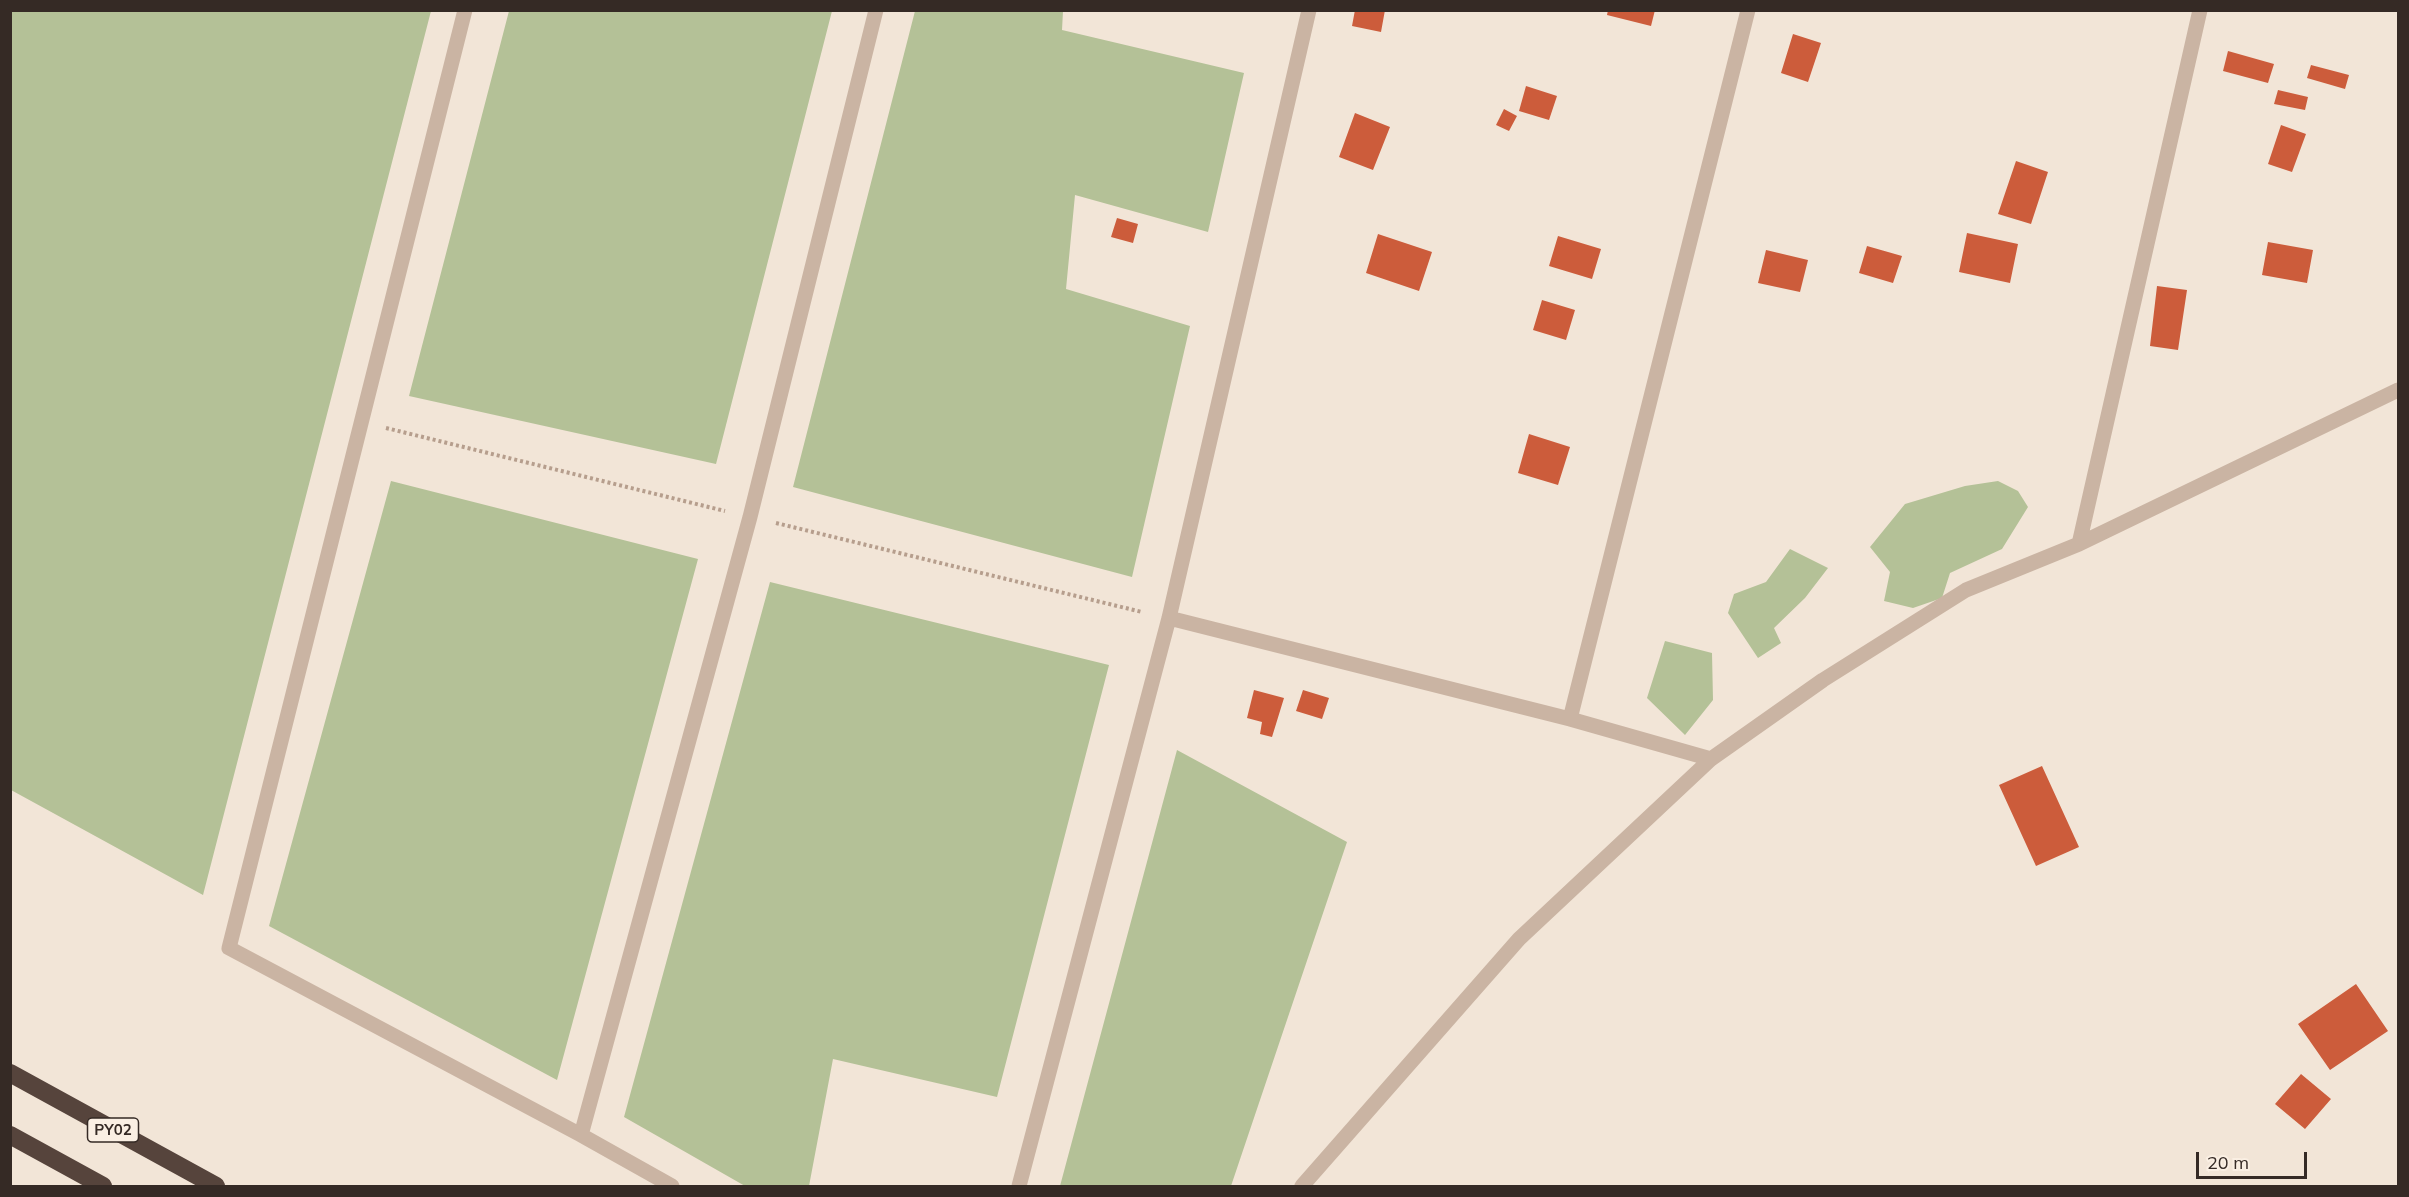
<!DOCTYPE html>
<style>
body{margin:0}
#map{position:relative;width:2409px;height:1197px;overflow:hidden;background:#f2e5d7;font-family:Mulish,sans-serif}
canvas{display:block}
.frame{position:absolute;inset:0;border:12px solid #352a25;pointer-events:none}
.scale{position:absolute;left:2196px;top:1152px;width:111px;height:27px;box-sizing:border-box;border:3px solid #352a25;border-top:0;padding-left:8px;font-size:18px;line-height:21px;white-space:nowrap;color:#352a25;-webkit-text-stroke:4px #faefe3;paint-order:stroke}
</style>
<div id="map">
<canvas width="2409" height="1197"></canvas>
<div class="frame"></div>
<div class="scale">20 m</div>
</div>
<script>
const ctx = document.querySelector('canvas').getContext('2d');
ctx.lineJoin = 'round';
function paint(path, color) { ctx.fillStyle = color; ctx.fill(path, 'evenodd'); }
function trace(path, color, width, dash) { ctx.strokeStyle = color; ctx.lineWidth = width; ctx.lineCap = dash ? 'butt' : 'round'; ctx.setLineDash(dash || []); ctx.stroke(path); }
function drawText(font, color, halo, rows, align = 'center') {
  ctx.font = font + ' Mulish,sans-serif'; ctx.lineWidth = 5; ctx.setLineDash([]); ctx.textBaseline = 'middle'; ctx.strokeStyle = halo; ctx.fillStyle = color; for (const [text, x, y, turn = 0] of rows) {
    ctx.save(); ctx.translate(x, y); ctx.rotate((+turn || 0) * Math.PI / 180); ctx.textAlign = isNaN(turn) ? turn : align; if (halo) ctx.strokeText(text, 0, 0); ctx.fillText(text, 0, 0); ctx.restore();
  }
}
const green = new Path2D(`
 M11,10L431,11L203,895L11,790Z
 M509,11H832L716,464L409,396Z
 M915,11H1063L1062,30L1244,73L1208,232L1075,195L1066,289L1190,326L1132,577L793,487Z
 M391,481L698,559L557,1080L269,926Z
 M1998,481L2018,491L2028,507L2002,549L1950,573L1942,598L1913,608L1884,601L1890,572L1870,547L1905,504L1965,486Z
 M1790,549L1828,568L1805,598L1774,628L1781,643L1758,658L1728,613L1734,594L1766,582Z
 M770,582L1109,665L997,1097L833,1059L809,1186H745L624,1117Z
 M1665,641L1712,653L1713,700L1685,735L1647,698Z
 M1177,750L1347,842L1231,1186H1060Z`);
const building = new Path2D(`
 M1355,10H1385L1381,32L1352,26Z
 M1608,10H1655L1651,26L1607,15Z
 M1793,34L1821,43L1808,82L1781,73Z
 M2228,51L2274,64L2268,83L2223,71Z
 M2311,65L2349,75L2345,89L2307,78Z
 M1526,86L1557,96L1549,120L1519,111Z
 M2278,90L2308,97L2305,110L2274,104Z
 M1504,109L1517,116L1509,131L1496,125Z
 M1355,113L1390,127L1373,170L1339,157Z
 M2281,125L2306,134L2292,172L2268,164Z
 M2016,161L2048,172L2031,224L1998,214Z
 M1117,218L1138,224L1133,243L1111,237Z
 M1967,233L2018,244L2010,283L1959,272Z
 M1378,234L1432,252L1419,291L1366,273Z
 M1558,236L1601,249L1592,279L1549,266Z
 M2268,242L2313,250L2307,283L2262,275Z
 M1867,246L1902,256L1893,283L1859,273Z
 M1766,250L1808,260L1800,292L1758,283Z
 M2157,286L2187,290L2178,350L2150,346Z
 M1542,300L1575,310L1566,340L1533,330Z
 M1529,434L1570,447L1558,485L1518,473Z
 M1254,690L1284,698L1272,737L1260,734L1262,722L1247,718Z
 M1303,690L1329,698L1322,719L1296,711Z
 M2042,766L2079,847L2036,866L1999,785Z
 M2356,984L2388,1031L2330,1070L2298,1024Z
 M2301,1074L2331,1099L2305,1129L2275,1104Z`);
const path = new Path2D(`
 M386,428L725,511
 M776,523L1142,612`);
const minor = new Path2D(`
 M465,10L229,948L581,1135L672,1186
 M2079,544L2200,10
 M1169,618L1570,719L1711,759
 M1570,719L1748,10
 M581,1135L750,517L876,10
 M1019,1186L1169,618L1309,10
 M1302,1186L1519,939L1711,759L1823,680L1966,590L2079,544L2398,390`);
const highway = new Path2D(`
 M10,1073L216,1186
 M10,1135L103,1186`);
const shields = [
 [113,1130,51]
];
const shieldNames = [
 ["PY02",113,1130]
];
paint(green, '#b4c197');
paint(building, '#cc5c3b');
trace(path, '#b69e8d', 4, [3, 3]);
trace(minor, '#cab4a3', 15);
trace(highway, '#56443c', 18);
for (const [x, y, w] of shields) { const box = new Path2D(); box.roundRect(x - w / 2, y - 12, w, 24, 4.5); ctx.fillStyle = '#faefe3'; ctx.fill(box); trace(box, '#352a25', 1.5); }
drawText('bold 15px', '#352a25', null, shieldNames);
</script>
